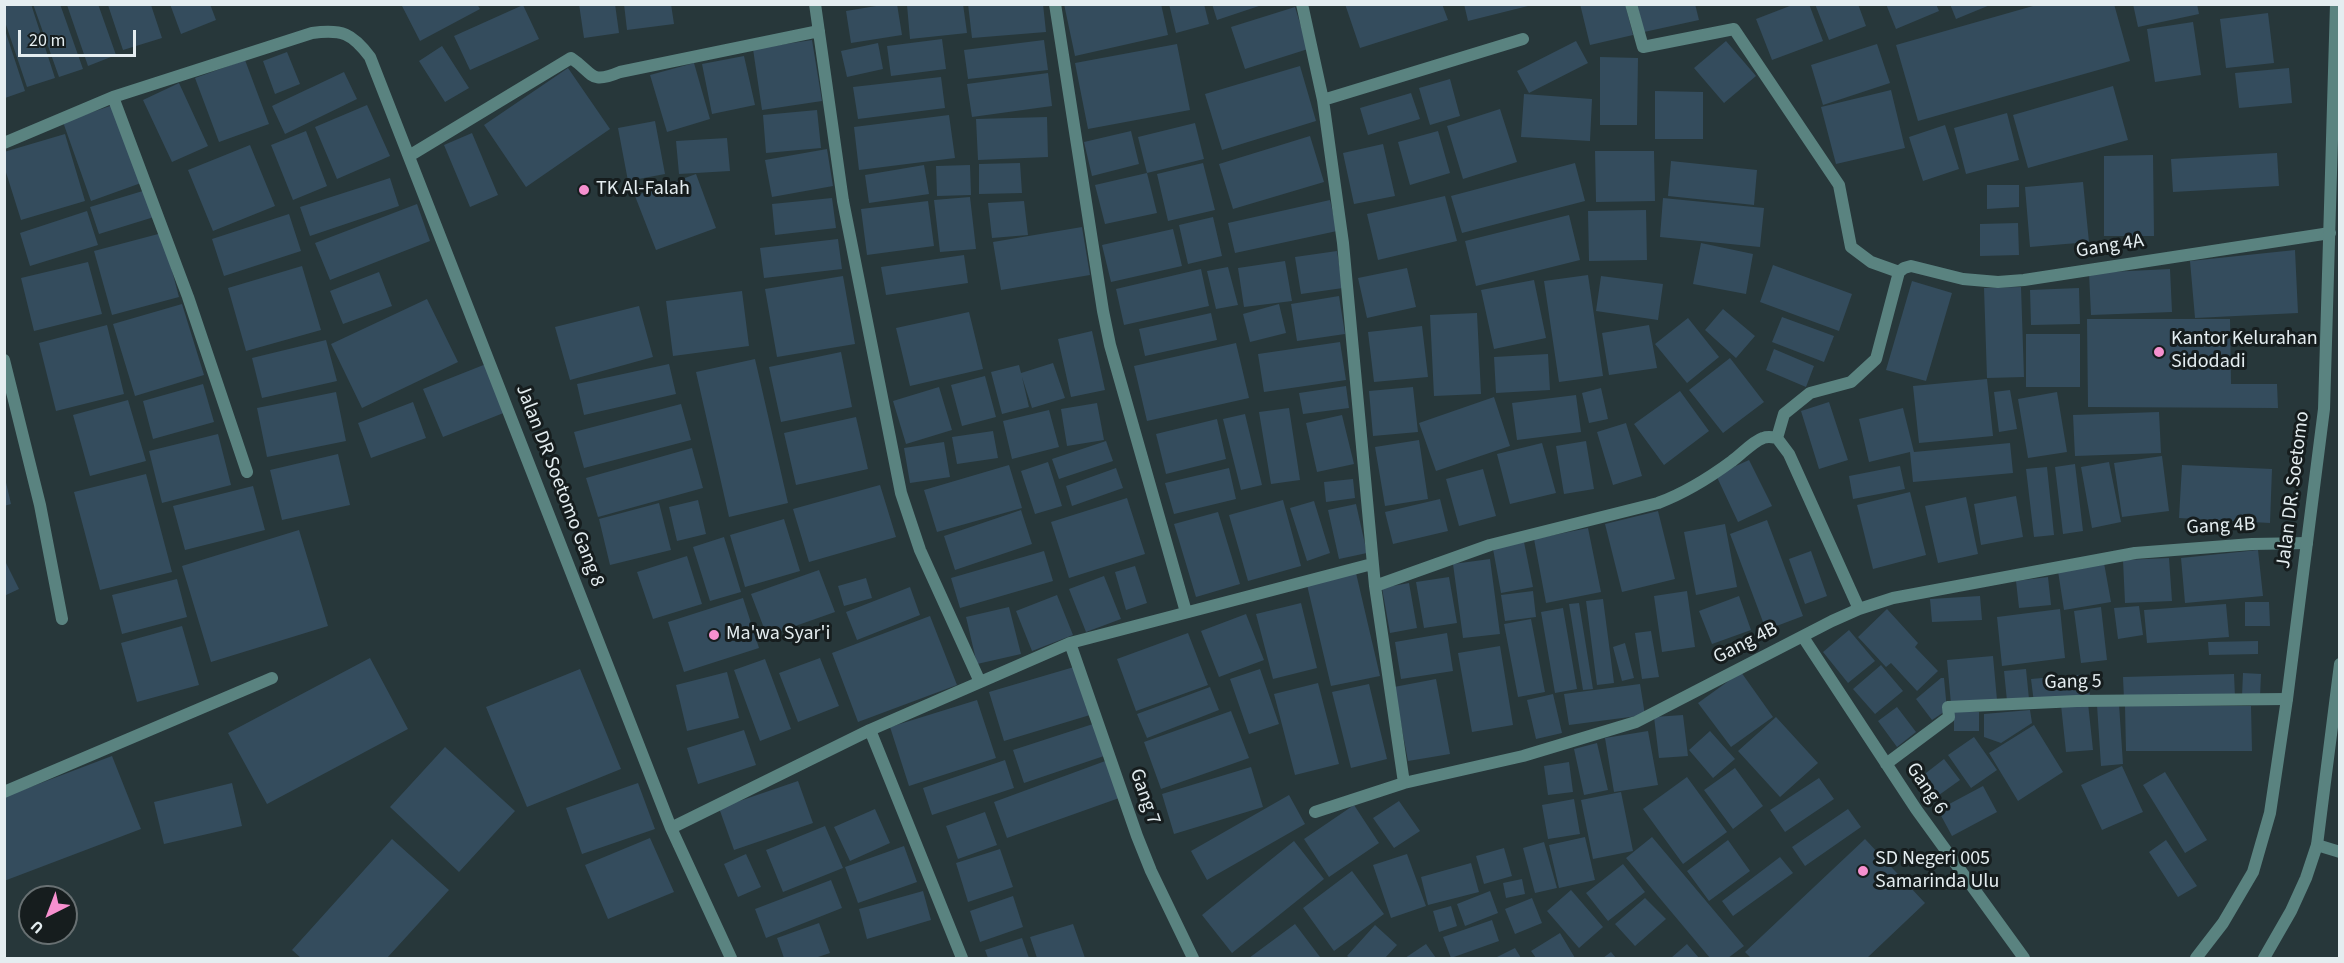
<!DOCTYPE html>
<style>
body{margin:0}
#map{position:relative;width:2344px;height:963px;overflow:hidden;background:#27373a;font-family:"Source Sans 3",sans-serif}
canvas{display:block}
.frame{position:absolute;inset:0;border:6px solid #e4edf0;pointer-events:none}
.north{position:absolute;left:18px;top:885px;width:60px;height:60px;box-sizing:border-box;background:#161d1e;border:2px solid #687072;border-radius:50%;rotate:222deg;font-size:16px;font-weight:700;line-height:24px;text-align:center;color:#e4edf0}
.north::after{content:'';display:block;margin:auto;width:21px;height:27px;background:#f690cf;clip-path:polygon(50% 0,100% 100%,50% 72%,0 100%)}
.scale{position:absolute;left:18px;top:30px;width:118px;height:27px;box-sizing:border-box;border:3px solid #e4edf0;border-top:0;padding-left:8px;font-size:18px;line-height:21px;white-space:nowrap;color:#e4edf0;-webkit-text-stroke:4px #161d1e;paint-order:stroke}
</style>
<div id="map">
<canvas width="2344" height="963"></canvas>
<div class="frame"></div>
<div class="north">U</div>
<div class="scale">20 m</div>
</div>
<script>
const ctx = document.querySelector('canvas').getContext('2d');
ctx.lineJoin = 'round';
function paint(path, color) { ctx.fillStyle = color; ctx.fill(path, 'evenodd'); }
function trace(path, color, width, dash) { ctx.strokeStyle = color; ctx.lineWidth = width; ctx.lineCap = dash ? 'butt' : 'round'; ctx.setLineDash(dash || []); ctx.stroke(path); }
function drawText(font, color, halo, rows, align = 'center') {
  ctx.font = font + ' "Source Sans 3",sans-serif'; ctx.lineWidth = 6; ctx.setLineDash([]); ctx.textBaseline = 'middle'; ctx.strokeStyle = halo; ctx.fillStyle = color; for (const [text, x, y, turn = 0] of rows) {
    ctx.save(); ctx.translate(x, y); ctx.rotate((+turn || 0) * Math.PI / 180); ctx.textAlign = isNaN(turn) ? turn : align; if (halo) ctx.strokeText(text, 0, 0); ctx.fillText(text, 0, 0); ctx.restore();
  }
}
const building = new Path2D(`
 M4,4H31L55,78L27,87L4,19Z
 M33,4H60L83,69L59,77Z
 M98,4L116,55L88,66L67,5Z
 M170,4H210L216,20L181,34Z
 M401,4H477L480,9L420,41Z
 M579,4H615L619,33L584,38Z
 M624,4H671L674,24L627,30Z
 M888,4H897L902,35L851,43L846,11Z
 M963,4L967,33L910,39L907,5Z
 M968,4H1043L1046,32L972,38Z
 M1064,4H1161L1168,35L1075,56Z
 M1169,4H1204L1209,24L1176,33Z
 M1212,4H1261L1262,5L1217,20Z
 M1345,4H1442L1448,20L1360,48Z
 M1464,4H1532V5L1468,21Z
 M1580,4H1625L1633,35L1590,45Z
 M1637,4H1695L1699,20L1644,32Z
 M1795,4H1809L1823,41L1772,60L1756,19Z
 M1815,4H1858L1866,26L1829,40Z
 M1886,4H1936L1939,11L1896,29Z
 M1950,4H1990V5L1956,19Z
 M2040,4H2114L2130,61L1918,121L1896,45Z
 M2133,4H2197L2199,14L2138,27Z
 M108,5H151L162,38L123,50Z
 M523,5L539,39L470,70L454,36Z
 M1295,7L1308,49L1245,69L1231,27Z
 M2268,13L2274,63L2226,68L2220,19Z
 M2193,22L2201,75L2155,82L2147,29Z
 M5,30L25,91L5,98L4,95Z
 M942,39L946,69L891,76L887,46Z
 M812,40L822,101L762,110L753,49Z
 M1044,40L1048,70L968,79L964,50Z
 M1576,41L1588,63L1529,93L1517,71Z
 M1726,41L1756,76L1724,103L1694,68Z
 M878,43L883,69L847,77L841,51Z
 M1177,44L1190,110L1088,129L1075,63Z
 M1877,44L1890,83L1823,105L1811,65Z
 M442,46L469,88L445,102L419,61Z
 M287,52L300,84L275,94L263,61Z
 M744,56L755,105L712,114L702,64Z
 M1600,57L1638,58L1637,125H1600Z
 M245,60L269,124L219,142L195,78Z
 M694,63L710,119L667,132L650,75Z
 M1300,66L1316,121L1222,150L1205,94Z
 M568,68L610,129L526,187L484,125Z
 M2289,68L2292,103L2239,108L2235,73Z
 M344,72L357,99L285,134L272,106Z
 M1048,73L1052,106L972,117L967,84Z
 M941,77L945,108L858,119L853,87Z
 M1450,79L1460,116L1430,125L1419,88Z
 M179,83L208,146L172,162L143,100Z
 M2113,86L2128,140L2028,168L2013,115Z
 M1891,90L1905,148L1836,164L1821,107Z
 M1655,91L1703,92V139H1655Z
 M1411,93L1420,119L1368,135L1360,108Z
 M1524,94L1592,99L1590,141L1521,137Z
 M113,105L141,183L91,201L63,122Z
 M367,105L390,156L337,179L315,127Z
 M1500,109L1517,162L1463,179L1447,126Z
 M817,110L821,148L766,153L763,115Z
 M2007,113L2019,160L1966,174L1954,128Z
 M949,115L955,158L859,170L854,127Z
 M1047,117L1048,157L978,160L976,119Z
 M655,121L665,174L628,181L618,128Z
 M1195,123L1204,159L1147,173L1138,137Z
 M1945,125L1959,169L1923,181L1909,137Z
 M306,131L327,186L293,200L271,145Z
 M1131,131L1139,164L1092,176L1084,142Z
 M1438,131L1450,173L1410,185L1398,142Z
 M472,133L498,195L470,207L444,145Z
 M65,134L85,201L21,220L4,166V152Z
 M1310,136L1324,182L1233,209L1219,164Z
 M727,138L730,171L679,174L676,141Z
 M1383,144L1395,196L1354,204L1343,153Z
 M250,145L275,206L213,231L188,170Z
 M827,149L833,186L772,197L765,160Z
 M1595,151H1654L1655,201L1596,202Z
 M2277,153L2279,186L2173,192L2171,159Z
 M2153,155L2154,236H2104V156Z
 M1671,161L1757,170L1754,205L1668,196Z
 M1020,163L1022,193L979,194V164Z
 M1203,163L1215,210L1168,221L1157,174Z
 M1575,163L1585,201L1462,233L1451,196Z
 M924,165L929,194L869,203L865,175Z
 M970,165L971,195L937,196L936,166Z
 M1147,173L1157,213L1105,224L1095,185Z
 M696,174L716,228L656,250L635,196Z
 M390,178L399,206L310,236L300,207Z
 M2083,182L2089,242L2030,247L2025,187Z
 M1987,185H2019V207L1987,209Z
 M146,190L154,217L99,234L90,207Z
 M1445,196L1457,241L1378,260L1367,214Z
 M970,197L976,249L940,252L934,200Z
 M832,198L836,228L775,235L772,204Z
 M1663,198L1764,208L1760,247L1660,237Z
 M1330,200L1337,231L1235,253L1228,223Z
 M928,201L934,246L867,255L861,209Z
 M1024,201L1028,235L992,238L988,203Z
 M417,204L430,241L330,280L315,243Z
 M1646,210L1647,260L1589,261L1588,211Z
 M87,211L98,245L30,266L20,233Z
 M289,214L301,251L224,276L212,239Z
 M1569,215L1580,260L1476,286L1465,241Z
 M1213,217L1222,256L1188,264L1179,225Z
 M2018,223L2019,255L1980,256V224Z
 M1082,227L1090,275L1001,290L993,242Z
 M1173,229L1182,266L1111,282L1102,245Z
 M162,233L179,297L112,315L94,251Z
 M838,239L842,269L764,278L760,248Z
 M1701,243L1753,254L1746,294L1693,284Z
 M2295,250L2298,313L2195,318L2190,261Z
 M1337,251L1343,288L1301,294L1295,257Z
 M964,255L968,283L886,295L881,267Z
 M1285,261L1292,301L1244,307L1238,268Z
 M88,262L102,314L34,331L21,278Z
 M1773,265L1852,294L1839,331L1760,302Z
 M302,266L321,330L246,351L228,288Z
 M1228,267L1238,305L1216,309L1207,271Z
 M1407,268L1416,307L1367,318L1358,278Z
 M1201,269L1209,306L1124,325L1116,289Z
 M2170,269L2172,312L2091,315L2089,273Z
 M379,272L392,306L343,324L330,291Z
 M1588,275L1603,376L1559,382L1544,281Z
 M843,276L855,344L777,357L765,289Z
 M1601,276L1663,284L1658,320L1596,311Z
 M1534,280L1546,338L1494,349L1481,290Z
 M1912,281L1952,293L1926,381L1886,370Z
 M2021,287L2024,377L1987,378L1984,288Z
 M2079,288L2080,324L2031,325L2030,290Z
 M742,291L749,346L673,356L666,301Z
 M1339,296L1345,334L1297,341L1291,304Z
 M427,299L458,362L362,408L331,344Z
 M182,304L204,375L135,396L113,324Z
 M1279,304L1286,333L1250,342L1243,314Z
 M639,306L653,357L570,380L555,327Z
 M1723,309L1755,336L1736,358L1705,330Z
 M969,312L983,369L910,386L896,328Z
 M1211,313L1217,340L1145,356L1139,329Z
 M1477,313L1481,394L1434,396L1430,315Z
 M1782,317L1834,336L1824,362L1772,342Z
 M1688,318L1719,357L1687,383L1655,344Z
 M2087,319H2230L2231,384H2277L2278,408L2088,407Z
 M107,325L124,394L56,411L39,343Z
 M1649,325L1657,368L1609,375L1602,333Z
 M1422,326L1428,377L1374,382L1368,332Z
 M1092,331L1105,390L1071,397L1058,339Z
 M2026,334H2080V387H2026Z
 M326,340L337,381L262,398L252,358Z
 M1340,342L1346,380L1264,392L1258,354Z
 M1236,343L1249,398L1147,421L1134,366Z
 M1774,349L1814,366L1806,387L1766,370Z
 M841,352L852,407L781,422L769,367Z
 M1548,354L1550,390L1496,393L1494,357Z
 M1730,358L1764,402L1723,433L1689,390Z
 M755,359L788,503L729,517L696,372Z
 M1053,363L1065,398L1032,408L1022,377L1029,407L1002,414L991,372L1019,365L1021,373Z
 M486,364L506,412L443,437L423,389Z
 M669,364L676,394L584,415L577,384Z
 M985,376L996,417L962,426L951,385Z
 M1987,379L1993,436L1919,443L1913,386Z
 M203,384L214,422L153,439L143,401Z
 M1346,386L1349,408L1303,414L1299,393Z
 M939,387L952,430L906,444L893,401Z
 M1413,387L1418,432L1373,436L1369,391Z
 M1601,388L1608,419L1589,423L1582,393Z
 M2010,390L2017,429L1999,432L1994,392Z
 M1680,391L1709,431L1664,465L1634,424Z
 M336,392L346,441L267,457L257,408Z
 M2057,392L2067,452L2028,458L2018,399Z
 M1576,395L1581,432L1517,440L1512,403Z
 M1494,397L1510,446L1436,471L1419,423Z
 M128,400L146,461L90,476L73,415Z
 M413,402L426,438L371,458L358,423Z
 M1829,402L1848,460L1819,469L1801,411Z
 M1097,403L1104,440L1067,446L1061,409Z
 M681,404L691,440L584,468L574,432Z
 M1289,408L1300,480L1271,484L1259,412Z
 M1903,408L1914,452L2010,443L2013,473L1913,482L1910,452L1869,462L1859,419Z
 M1049,410L1059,447L1012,459L1003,421Z
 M2159,412L2161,453L2075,456L2073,415Z
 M1245,414L1262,485L1241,490L1223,419Z
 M1342,415L1354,464L1317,472L1306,423Z
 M856,417L868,469L796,485L784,433Z
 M1217,419L1226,459L1166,474L1156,434Z
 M1626,423L1642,476L1613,485L1597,432Z
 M993,431L998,458L957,464L952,437Z
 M218,434L231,485L162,503L149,451Z
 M1419,440L1428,499L1385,506L1375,447Z
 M1106,441L1113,461L1059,479L1052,459Z
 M1586,441L1594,489L1564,494L1556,446Z
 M944,442L950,477L910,483L904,448Z
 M1542,443L1556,493L1510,504L1497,454Z
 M692,448L703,488L598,517L586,478Z
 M338,454L350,505L282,520L270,470Z
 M2162,456L2169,511L2122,517L2114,463Z
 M1749,460L1772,506L1738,522L1716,475Z
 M1048,462L1062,506L1035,514L1021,471Z
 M2109,462L2121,522L2092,528L2081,467Z
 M2075,464L2083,531L2063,534L2055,467Z
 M1009,465L1022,508L937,532L924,490Z
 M2182,465L2272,469L2270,523L2179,518Z
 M1900,466L1905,489L1853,499L1849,476Z
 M2047,467L2054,535L2034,537L2026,469Z
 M1116,468L1123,488L1072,506L1066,486Z
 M1229,468L1236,499L1174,514L1165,483Z
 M1483,469L1496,516L1459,526L1446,479Z
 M4,474L11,504L4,506Z
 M146,474L172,572L100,590L74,492Z
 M1353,479L1355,498L1326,502L1324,482Z
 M880,485L896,537L809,562L793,509Z
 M253,486L265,530L185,550L173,506Z
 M1910,492L1926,555L1873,569L1857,505Z
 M2016,496L2023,537L1981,545L1974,504Z
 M1966,497L1978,554L1938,563L1925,506Z
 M1127,498L1145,554L1069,578L1051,522Z
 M1440,499L1448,531L1393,544L1385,512Z
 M698,500L706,534L677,541L669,507Z
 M1283,500L1301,566L1248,581L1229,515Z
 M1314,501L1330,553L1307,561L1290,508Z
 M659,503L671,550L610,565L599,519Z
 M1356,504L1367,553L1339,559L1328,510Z
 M1021,510L1032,544L955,570L944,536Z
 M1658,511L1675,579L1622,592L1605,524Z
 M1218,512L1240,584L1196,597L1174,524Z
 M784,519L800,571L745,587L730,535Z
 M1767,520L1803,616L1766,630L1730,534Z
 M1725,524L1737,587L1696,595L1684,532Z
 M1588,528L1601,592L1546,603L1534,539Z
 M299,530L328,626L211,662L182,566Z
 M724,537L741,592L710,601L693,547Z
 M1524,542L1533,587L1501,593L1493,549Z
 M2258,550L2263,596L2185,603L2181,558Z
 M1044,551L1053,581L960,608L951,578Z
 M1811,551L1827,596L1805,604L1789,559Z
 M687,556L702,604L653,619L637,572Z
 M2169,558L2172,601L2125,603L2123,560Z
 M4,559L19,589L4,596Z
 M1490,559L1500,634L1463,638L1453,564Z
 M2104,563L2111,602L2064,610L2058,571Z
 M1135,566L1147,603L1126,610L1115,572Z
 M819,570L835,612L767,636L751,594Z
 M1356,573L1380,676L1331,686L1307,585Z
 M1104,576L1121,619L1086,632L1069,589Z
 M1449,577L1457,623L1424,628L1416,582Z
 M2048,577L2051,605L2019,608L2016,581Z
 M866,578L872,598L844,606L838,586Z
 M177,579L187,617L122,634L112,595Z
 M1409,583L1417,628L1390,633L1382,588Z
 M910,587L920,615L857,640L846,612Z
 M1533,591L1536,617L1505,621L1501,595Z
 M1687,591L1695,647L1662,652L1654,596Z
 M1057,595L1073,635L1032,651L1016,611Z
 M1739,596L1751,630L1712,644L1699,611Z
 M1980,596L1982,620L1932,622L1930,599Z
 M743,598L759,648L684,672L668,622Z
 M1603,599L1614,683L1597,685L1586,601Z
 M2245,602H2269L2270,626H2245Z
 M1301,603L1317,668L1273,679L1256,614Z
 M1579,603L1593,689L1583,690L1569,604Z
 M2226,604L2229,637L2147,643L2144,610Z
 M2139,606L2143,635L2118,639L2114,608Z
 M1009,607L1021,654L977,664L966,617Z
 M2101,607L2107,660L2081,663L2074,611Z
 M1563,608L1577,689L1555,693L1541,612Z
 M1887,609L1918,643L1915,647L1938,671L1917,691L1891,663L1886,667L1858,637Z
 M2060,609L2065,658L2002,666L1997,617Z
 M1246,614L1264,660L1219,677L1201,631Z
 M930,616L957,685L858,722L832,653Z
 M1531,619L1545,692L1518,697L1504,624Z
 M182,626L199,685L137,702L121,643Z
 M1849,630L1875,661L1848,683L1823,652Z
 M1651,631L1659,677L1642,679L1635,633Z
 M1188,633L1208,685L1136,711L1117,659Z
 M1447,633L1453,671L1401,679L1395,642Z
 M2258,641V654L2209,655L2208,642Z
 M1625,643L1634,678L1622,681L1613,647Z
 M1500,646L1513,725L1472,732L1458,653Z
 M1993,656L1997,700L1951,704L1947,660Z
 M370,658L408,729L267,804L228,733Z
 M820,658L839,706L798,722L779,673Z
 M765,659L791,729L760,741L734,670Z
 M1881,665L1903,691L1875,714L1853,689Z
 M1074,667L1090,715L1004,741L989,692Z
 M580,669L621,769L527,807L486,707Z
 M1260,669L1279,724L1249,734L1230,679Z
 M2026,669L2029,699L2007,701L2004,671Z
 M727,672L739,718L687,731L676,685Z
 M1741,672L1773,717L1731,747L1698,703Z
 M2243,673L2261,674L2260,697L2242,696Z
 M2088,674L2090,697L2034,703L2031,679Z
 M2234,674L2235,697L2124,699L2123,677Z
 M1941,678H1944L1947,710L1932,720L1916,699Z
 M1436,679L1450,754L1408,761L1394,687Z
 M1318,683L1339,764L1295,775L1274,694Z
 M1369,684L1387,759L1351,768L1332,692Z
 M1640,684L1645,715L1569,725L1564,694Z
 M1210,687L1219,710L1147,738L1137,714Z
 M1553,694L1562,733L1536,739L1527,700Z
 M977,700L996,758L909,786L890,727Z
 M2088,703L2093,750L2066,752L2061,705Z
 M2119,704L2123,764L2101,766L2097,705Z
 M2125,706H2251L2252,751H2126Z
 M1897,707L1916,732L1897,747L1878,721Z
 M2030,710L2032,723L2001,743L1984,737V714Z
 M1231,711L1249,758L1161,789L1144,742Z
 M1954,712H1979V731H1954Z
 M1683,715L1688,756L1659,758L1654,717Z
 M1776,717L1818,763L1780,797L1738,751Z
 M1093,724L1104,756L1024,783L1013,750Z
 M2034,725L2063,772L2018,801L1989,753Z
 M744,730L756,765L698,784L687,748Z
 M1648,731L1658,785L1614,792L1605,738Z
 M1710,731L1735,759L1713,778L1689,750Z
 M1974,737L1997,770L1971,788L1948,755Z
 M1597,743L1608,790L1584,795L1574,749Z
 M445,747L515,811L459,872L390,807Z
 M112,756L141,829L4,881V797Z
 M1944,759L1960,780L1932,800L1917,780Z
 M1005,760L1014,788L932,815L923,788Z
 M1108,760L1122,797L1007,838L994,802Z
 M1569,762L1573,792L1548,795L1544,766Z
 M2122,766L2143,812L2102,830L2081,785Z
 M1251,767L1263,807L1174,834L1162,794Z
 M1735,768L1763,806L1733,829L1704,790Z
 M2165,772L2207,840L2185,853L2143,785Z
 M1687,777L1727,832L1683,864L1643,809Z
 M1819,778L1834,799L1785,832L1770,810Z
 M798,781L813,823L734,850L719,808Z
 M232,783L242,826L164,844L154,802Z
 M638,783L655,829L582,854L566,808Z
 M1983,786L1997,812L1952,836L1938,810Z
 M1621,792L1633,851L1593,859L1581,800Z
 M1289,795L1305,824L1207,880L1191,851Z
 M1574,799L1580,834L1548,839L1542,805Z
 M1399,801L1420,831L1394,848L1373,818Z
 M1354,805L1379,843L1329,877L1304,839Z
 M875,809L890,843L850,861L834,827Z
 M1848,809L1861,827L1805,866L1792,847Z
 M985,812L997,845L958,859L946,826Z
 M825,826L843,868L783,892L766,850Z
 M1585,837L1595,880L1559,888L1549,845Z
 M1652,837L1744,946L1728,958H1710L1626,858Z
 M650,838L674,892L608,919L585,865Z
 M392,839L449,890L387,958H301L292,950Z
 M1865,839L1925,903L1867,958H1751L1745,952Z
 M1728,840L1750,871L1709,901L1687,871Z
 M2166,840L2197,886L2178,897L2149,852Z
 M1294,841L1324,879L1232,953L1202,915Z
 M1544,842L1557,888L1535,893L1523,848Z
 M904,846L917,882L858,903L845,867Z
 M1504,848L1512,876L1484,884L1476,856Z
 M1000,849L1013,887L968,902L956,863Z
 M746,854L761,887L738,897L724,864Z
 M1407,854L1426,906L1391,918L1373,865Z
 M1780,857L1793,873L1733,916L1722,901Z
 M1471,863L1479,892L1428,905L1421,877Z
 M1623,864L1645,892L1608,921L1586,893Z
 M1352,871L1384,914L1334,951L1303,908Z
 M1522,879L1525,894L1506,898L1503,883Z
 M831,880L842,908L766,938L755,909Z
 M1571,890L1603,927L1579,948L1547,911Z
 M923,891L931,920L867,939L859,909Z
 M1490,891L1498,913L1465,926L1457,904Z
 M1013,896L1023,927L980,942L970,911Z
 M1532,898L1542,923L1515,934L1505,909Z
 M1645,898L1666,919L1635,946L1615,924Z
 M1451,906L1457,926L1439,932L1433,911Z
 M1492,920L1499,941L1451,958L1443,937Z
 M819,923L830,953L815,958H784L777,938Z
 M1073,924L1085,958H1037L1030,937Z
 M1295,924L1320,957L1249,958Z
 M1375,925L1397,945L1385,958H1350L1347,956Z
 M1560,933L1575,958H1536L1531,951Z
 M1022,938L1029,958H988L985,950Z
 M1426,944L1436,958H1405Z
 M1687,944L1699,958H1671Z
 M1515,948L1521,958H1495Z
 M1611,952L1616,958H1603Z`);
const minor = new Path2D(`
 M815,4L843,201L901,493L920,550L980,682
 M1055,4L1103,311L1110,345L1186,612
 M1302,4L1323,100
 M1631,4L1643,47L1734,29L1839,185L1851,247L1871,262L1899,272
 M113,97L188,297L247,472
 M4,143L113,97L312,33C342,29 352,33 370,57L671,828L731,958
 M409,156L571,58C594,73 589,85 620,72L819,31
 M1899,272L1904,268L1911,266L1963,279L1998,282L2024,280L2330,233
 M4,360L40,505L62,619
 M1777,438L1784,414L1810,393L1851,382L1876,359L1899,272
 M1375,586L1490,545L1658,503C1685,493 1709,478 1732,461C1742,454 1752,442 1763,438C1768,436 1772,437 1777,438L1789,454L1859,609
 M1803,637L1916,809L2024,958
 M1070,643L1137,836L1151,871L1193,958
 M870,730L962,958
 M1886,764L1949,717L1948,707L2077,701L2287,699
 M1404,783L1375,586L1343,243L1323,100L1523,39
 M4,792L272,678
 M1315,812L1404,783L1523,756L1636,722L1832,621L1859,609L1893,598L2135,553L2252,544L2307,543
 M671,828L870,730L1070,643L1372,564
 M2317,845L2340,852`);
const tertiary = new Path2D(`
 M2196,958L2223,923L2253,872L2270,813L2287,699L2324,409L2336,4
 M2264,958L2291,911L2306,878L2317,845L2340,664`);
const markers = [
 [584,190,6,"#f690cf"],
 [2159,352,6,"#f690cf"],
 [714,635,6,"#f690cf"],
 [1863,871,6,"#f690cf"]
];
const poiNames = [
 ["TK Al-Falah",596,190],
 ["Kantor Kelurahan",2171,340],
 ["Sidodadi",2171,363],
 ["Ma'wa Syar'i",726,635],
 ["SD Negeri 005",1875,860],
 ["Samarinda Ulu",1875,883]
];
const streetNames = [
 ["Gang 4A",2110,247,-9],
 ["Jalan DR Soetomo Gang 8",559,486,69],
 ["Jalan DR. Soetomo",2294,490,-83],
 ["Gang 4B",2221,527,-3],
 ["Gang 4B",1746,644,-27],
 ["Gang 5",2073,683,-1],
 ["Gang 6",1926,789,56],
 ["Gang 7",1144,797,71]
];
paint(building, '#344c5d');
trace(minor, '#5a8380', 12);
trace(tertiary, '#5a8380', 12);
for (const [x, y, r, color] of markers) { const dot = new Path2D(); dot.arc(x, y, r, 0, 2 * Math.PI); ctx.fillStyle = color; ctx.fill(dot); trace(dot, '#161d1e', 2); }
drawText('20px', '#e4edf0', '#161d1e', poiNames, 'left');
drawText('20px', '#e4edf0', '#161d1e', streetNames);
</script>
